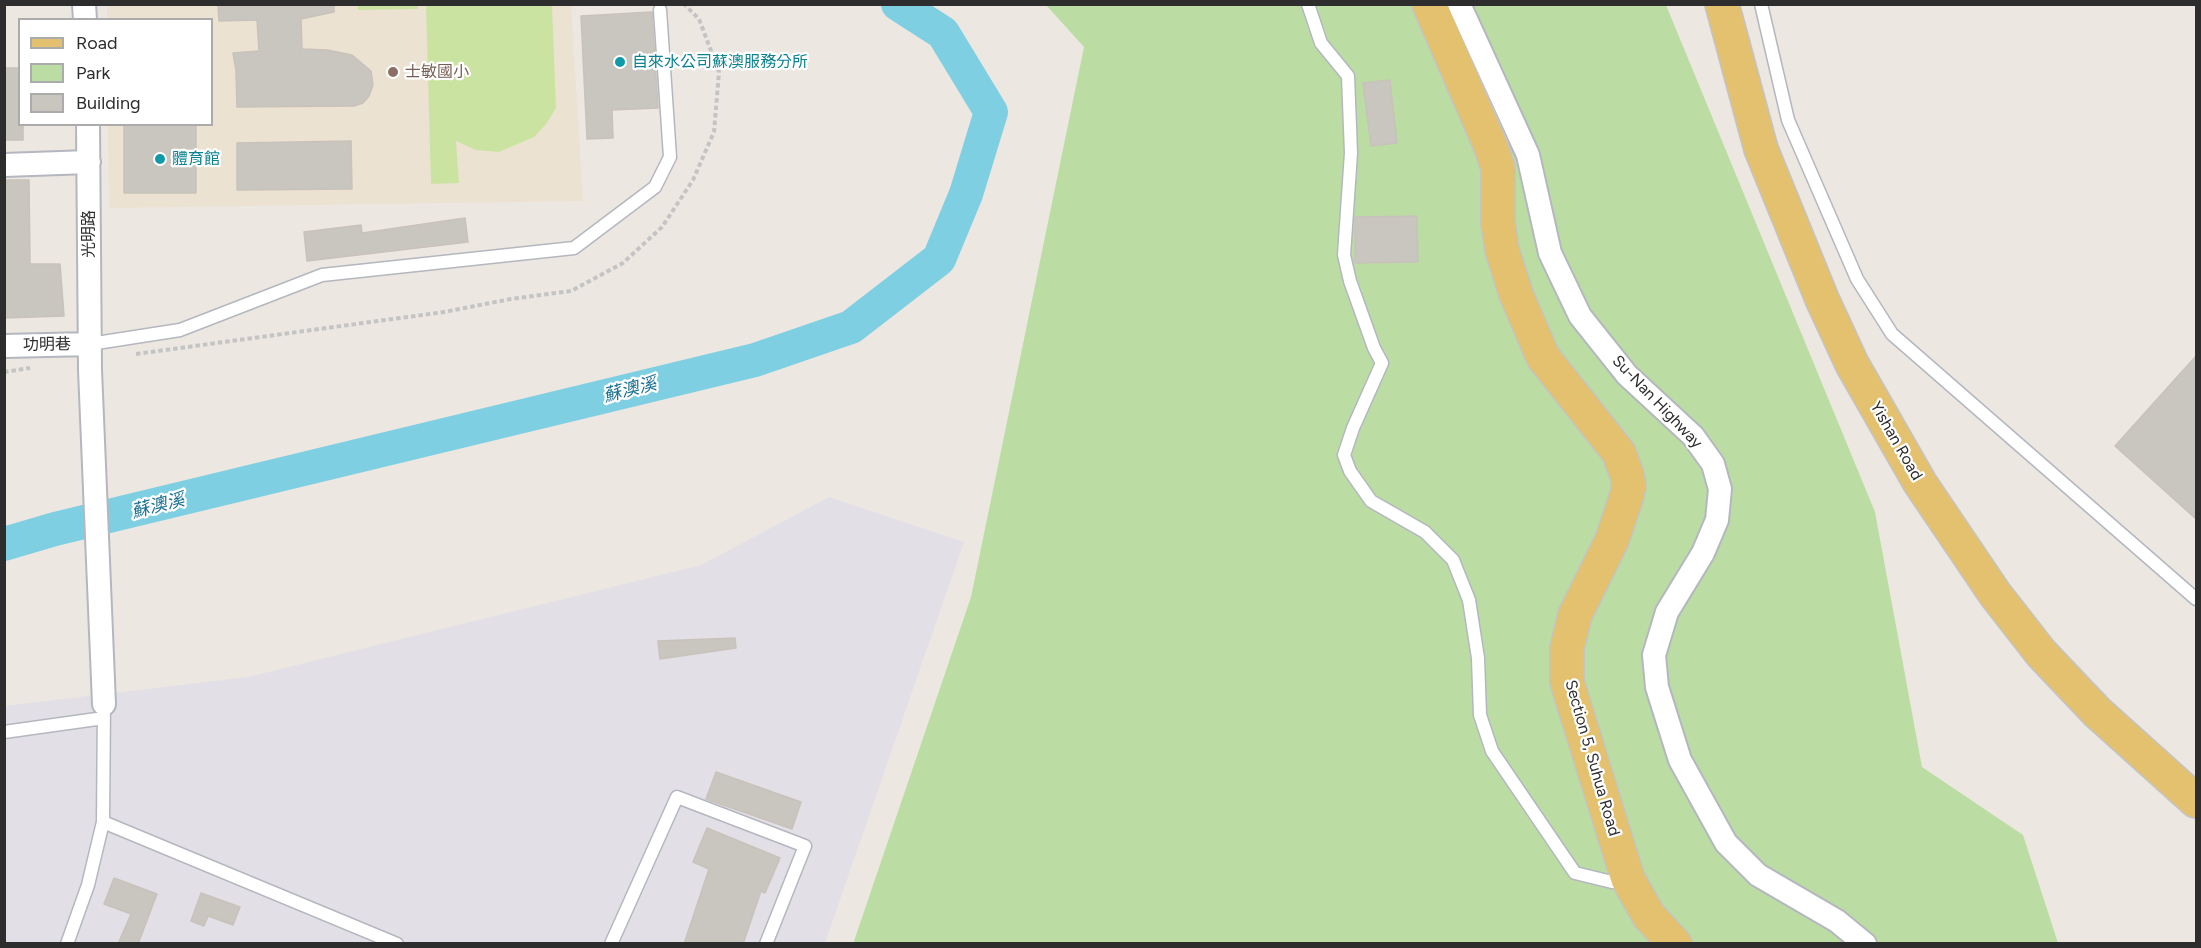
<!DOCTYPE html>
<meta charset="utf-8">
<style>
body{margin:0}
#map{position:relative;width:2201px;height:948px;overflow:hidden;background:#ede7e1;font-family:Figtree,sans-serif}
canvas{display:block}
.frame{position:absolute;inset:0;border:6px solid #2d2d2d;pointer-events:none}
.legend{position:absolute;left:18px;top:18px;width:195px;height:108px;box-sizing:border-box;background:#fff;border:2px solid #ababab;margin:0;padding:8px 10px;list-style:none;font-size:18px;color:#2d2d2d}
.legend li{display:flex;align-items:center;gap:12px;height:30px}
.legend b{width:30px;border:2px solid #ababab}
</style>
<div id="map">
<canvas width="2201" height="948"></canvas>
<div class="frame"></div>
<ul class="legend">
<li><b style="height:8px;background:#e3c16f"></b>Road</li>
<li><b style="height:16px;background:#bbdda3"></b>Park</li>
<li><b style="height:16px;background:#c9c5bf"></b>Building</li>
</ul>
</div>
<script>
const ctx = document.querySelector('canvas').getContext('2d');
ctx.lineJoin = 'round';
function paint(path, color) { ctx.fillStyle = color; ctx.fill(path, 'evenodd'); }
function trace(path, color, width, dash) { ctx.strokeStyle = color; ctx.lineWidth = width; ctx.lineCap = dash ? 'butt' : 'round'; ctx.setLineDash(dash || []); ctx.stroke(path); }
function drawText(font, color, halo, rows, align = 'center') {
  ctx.font = font + ' Figtree,"Noto Sans TC",sans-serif'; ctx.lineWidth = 4.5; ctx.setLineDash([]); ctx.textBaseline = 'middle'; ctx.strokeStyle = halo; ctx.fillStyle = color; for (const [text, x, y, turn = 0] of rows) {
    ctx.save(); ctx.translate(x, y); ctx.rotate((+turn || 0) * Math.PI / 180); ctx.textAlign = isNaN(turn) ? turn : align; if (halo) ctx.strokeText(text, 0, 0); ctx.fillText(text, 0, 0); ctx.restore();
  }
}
const industrial = new Path2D(`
 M829,497L964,542L825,943H5L4,706L248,677L701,565Z`);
const education = new Path2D(`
 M107,5H571L583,201L109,208L108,125L212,124V20L107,19Z`);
const green = new Path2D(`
 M1046,5H1666L1875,512L1922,767L2023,835L2058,943L853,944L971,597L1084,47Z`);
const pitch = new Path2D(`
 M358,5H418V9L358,10Z
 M426,5H552L556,108L546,124L534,137L499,152L476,150L456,141L459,183L431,184Z`);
const river = new Path2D(`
 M4,544L55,529L755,360L851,327L939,259L966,194L991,112L943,33L898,4`);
const building = new Path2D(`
 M218,4H334V12L301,19L302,49L327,50L352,55L371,71L373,85L369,96L363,103L354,106L237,107L236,70L233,53L259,51L257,20L219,21Z
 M652,12L658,108L612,110L613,138L587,139L581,16Z
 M4,68H20V124H23V140H4Z
 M1390,80L1397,143L1371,146L1363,83Z
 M124,124H196V193H124Z
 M351,141L352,189L237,190V143Z
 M4,180H29L30,264H60L64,316L4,318Z
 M1417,216L1418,262L1355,263V217Z
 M465,218L468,242L307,261L304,232L361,225L362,233Z
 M2196,356V519L2115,446Z
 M735,638L736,648L660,659L658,641Z
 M716,772L801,802L792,829L706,799Z
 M707,828L780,858L765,893L761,891L743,944H684L709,869L693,862Z
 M114,878L157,894L138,944H118L131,914L104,904Z
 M201,893L240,907L233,925L208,916L204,926L191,921Z`);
const path = new Path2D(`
 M136,354L444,312L511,299L571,291L623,263L662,227L693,180L714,132L719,72L699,19L684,4
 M4,372L30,368`);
const service = new Path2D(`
 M1308,4L1321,43L1348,76L1351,153L1344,255L1350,281L1374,348L1382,363L1353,428L1344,455L1350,471L1371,501L1425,532L1453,560L1469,600L1478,658L1480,715L1492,751L1575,873L1612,882L1627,879
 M1761,4L1788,120L1857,279L1892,334L2196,599
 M90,344L180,330L322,275L574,248L655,187L670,157L660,10
 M4,732L104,718
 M103,822L397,944
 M67,944L88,885L103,822L104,704
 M611,944L677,797L805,846L766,944`);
const minor = new Path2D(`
 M84,4L85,20
 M1459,4L1528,155L1550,253L1580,316L1627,375L1693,436L1713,464L1720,489L1717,520L1703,553L1667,612L1654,655L1657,687L1680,760L1726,843L1758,875L1837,921L1865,944
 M88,124L90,370L104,704
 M4,165L89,162
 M4,346L90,344`);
const primary = new Path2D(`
 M1429,4L1491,147L1498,168V223L1502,250L1516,294L1543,357L1619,453L1627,475L1629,486L1626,498L1612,540L1575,615L1567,648V682L1628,879L1649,916L1675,944
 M1722,4L1761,149L1822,299L1852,364L1920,483L1995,594L2041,653L2097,712L2196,801`);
const markers = [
 [620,62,6,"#0f9aa8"],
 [393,72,6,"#8d6e63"],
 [160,159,6,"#0f9aa8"]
];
const cultureNames = [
 ["自來水公司蘇澳服務分所",632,62],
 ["體育館",172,159]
];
const educationNames = [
 ["士敏國小",405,72]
];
const streetNames = [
 ["光明路",89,234,-90],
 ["功明巷",47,345,-1],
 ["Su-Nan Highway",1657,402,46],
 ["Yishan Road",1896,441,60],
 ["Section 5, Suhua Road",1592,758,74]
];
const waterNames = [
 ["蘇澳溪",630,390,-14],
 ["蘇澳溪",158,506,-14]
];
paint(industrial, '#e2e0e6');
paint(education, '#ece2d2');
paint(green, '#bbdda3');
paint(pitch, '#cbe3a0');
trace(river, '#7fcfe3', 34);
paint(building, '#c9c5bf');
trace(building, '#c8c2ba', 1.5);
trace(service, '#b4b7bf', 15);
trace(minor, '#b4b7bf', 26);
trace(primary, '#c4c4c4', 36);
trace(path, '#c4c4c4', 4, [4.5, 3]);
trace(service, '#fff', 12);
trace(minor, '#fff', 22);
trace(primary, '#e3c16f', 33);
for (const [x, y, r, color] of markers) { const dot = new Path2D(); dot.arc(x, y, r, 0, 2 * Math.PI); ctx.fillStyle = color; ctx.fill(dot); trace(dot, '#fff', 2); }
drawText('16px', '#0d838f', '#fff', cultureNames, 'left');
drawText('16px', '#785e54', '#fff', educationNames, 'left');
drawText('16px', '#2d2d2d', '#fff', streetNames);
drawText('italic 18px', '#1c7092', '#fff', waterNames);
</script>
